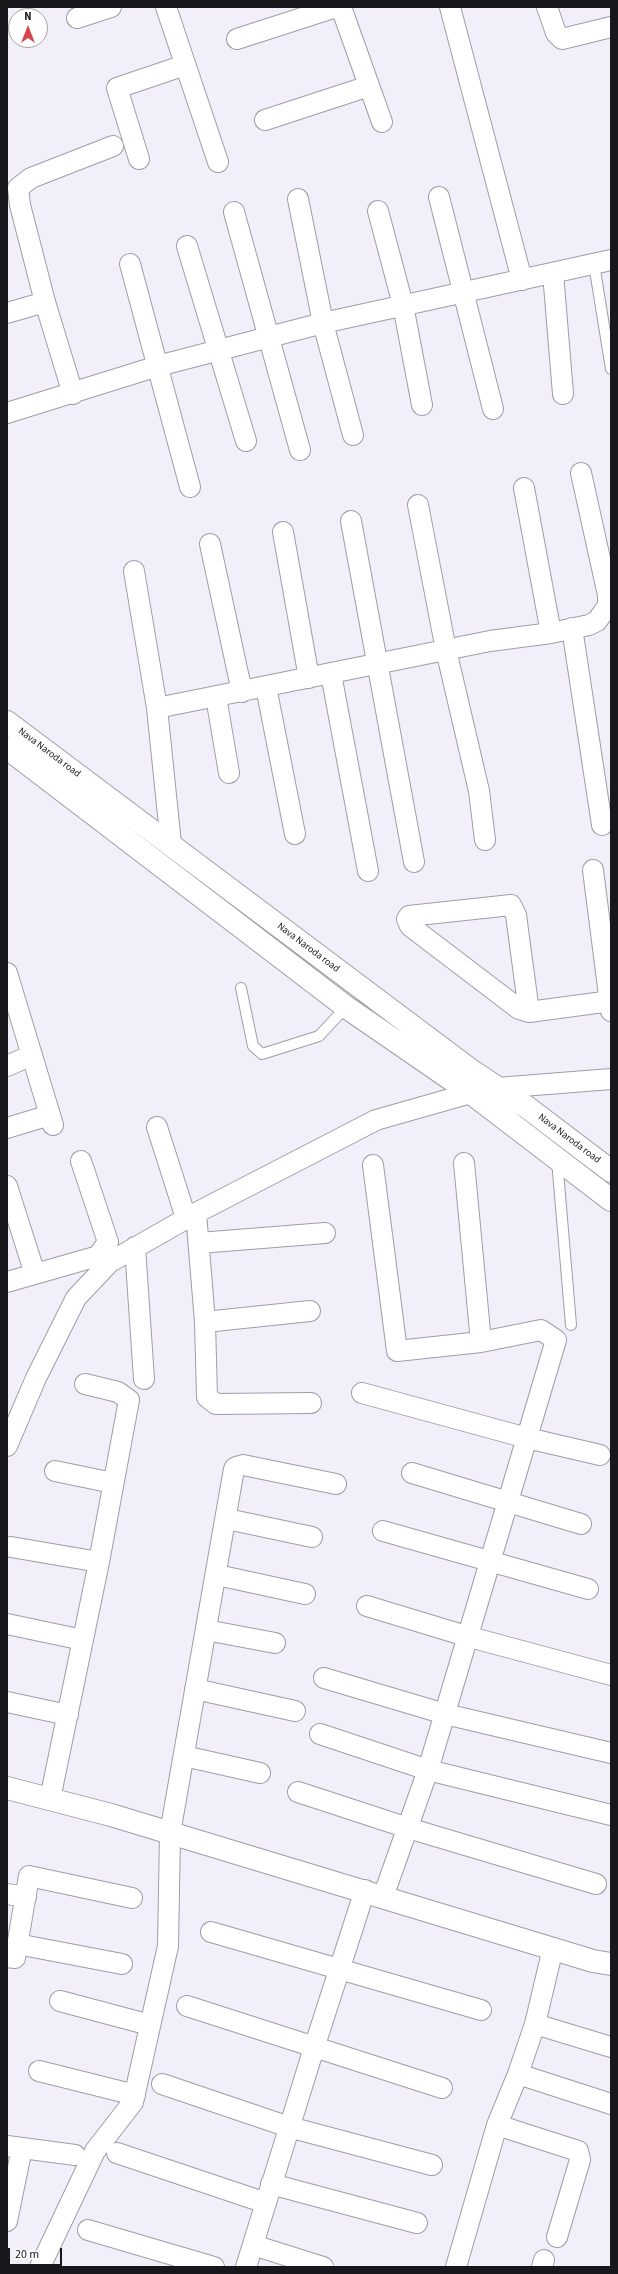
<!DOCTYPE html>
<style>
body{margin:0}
#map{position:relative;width:618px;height:2274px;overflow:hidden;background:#f2effb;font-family:"Source Sans 3",sans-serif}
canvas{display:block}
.frame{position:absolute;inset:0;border:8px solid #18171b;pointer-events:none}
.north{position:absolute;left:8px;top:8px;width:40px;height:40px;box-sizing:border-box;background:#fff;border:1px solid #a3a2a4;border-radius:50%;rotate:0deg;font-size:11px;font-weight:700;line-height:16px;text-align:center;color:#18171b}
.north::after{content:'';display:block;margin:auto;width:14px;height:18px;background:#d5454b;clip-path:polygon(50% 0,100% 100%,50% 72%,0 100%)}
.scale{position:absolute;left:8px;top:2248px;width:54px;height:18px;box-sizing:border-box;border:2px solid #18171b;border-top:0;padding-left:5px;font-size:12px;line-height:14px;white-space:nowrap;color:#18171b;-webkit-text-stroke:3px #fff;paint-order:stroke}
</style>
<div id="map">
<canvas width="618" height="2274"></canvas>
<div class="frame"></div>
<div class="north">N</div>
<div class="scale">20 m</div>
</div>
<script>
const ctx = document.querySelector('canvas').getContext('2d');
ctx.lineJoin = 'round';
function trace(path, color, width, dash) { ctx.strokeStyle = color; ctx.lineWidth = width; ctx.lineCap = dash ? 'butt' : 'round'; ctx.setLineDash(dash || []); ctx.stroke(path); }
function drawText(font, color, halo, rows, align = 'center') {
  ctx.font = font + ' "Source Sans 3",sans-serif'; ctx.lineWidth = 3; ctx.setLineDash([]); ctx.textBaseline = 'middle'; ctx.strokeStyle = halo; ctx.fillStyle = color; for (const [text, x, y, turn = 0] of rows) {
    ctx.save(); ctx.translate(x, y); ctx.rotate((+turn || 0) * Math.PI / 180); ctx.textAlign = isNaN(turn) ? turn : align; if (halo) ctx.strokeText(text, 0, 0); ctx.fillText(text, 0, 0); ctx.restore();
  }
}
const lane = new Path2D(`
 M594,264L611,369
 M241,988L253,1046L262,1054L319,1036L346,1007
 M557,1160L571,1325`);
const street = new Path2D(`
 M166,7L218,162
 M341,7L382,122
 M450,7L522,280
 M547,7L556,33L562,39L611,27
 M77,18L111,7
 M237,39L336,7
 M265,120L369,86
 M139,159L117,88L185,65
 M439,197L493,409
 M298,199L323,323L353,435
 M378,211L403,305L422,405
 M234,212L300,450
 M187,246L246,441
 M130,264L190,487
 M553,273L563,394
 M7,313L45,302
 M73,394L45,302L20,205L18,188L31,178L113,146
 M7,413L158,366L323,323L611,260
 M524,488L551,633
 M418,505L446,650L479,791L485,840
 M351,521L414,862
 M283,532L309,678
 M210,544L242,692
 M134,571L157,708
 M572,628L602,825
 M331,674L368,871
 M266,687L295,834
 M216,697L229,773
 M171,844L157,708L490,641L551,633L589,625L597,621L602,614L608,605V595L581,473
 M593,870L611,1011
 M7,973L53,1125
 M529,1012L516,915L511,905L409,916L407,919L410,926L519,1009L529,1012L611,1001
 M7,1066L32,1055
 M157,1127L186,1218
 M7,1128L50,1115
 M373,1165L397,1351L481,1342L464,1163
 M7,1186L35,1274
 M196,1213L205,1322L207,1397L216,1404L311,1403
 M199,1243L325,1233
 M135,1247L144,1379
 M7,1282L98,1256L108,1242L81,1161
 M205,1322L310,1311
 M362,1393L527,1438L600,1455
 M7,1446L36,1378L76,1298L110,1262L196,1213L376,1120L471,1093L497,1088L611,1079
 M55,1471L113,1483
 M412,1473L581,1524
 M227,1519L312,1537
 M383,1531L588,1589
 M11,1547L99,1562
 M217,1575L305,1594
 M367,1606L466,1636L611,1675
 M7,1624L83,1640
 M206,1630L275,1643
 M324,1678L445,1714L611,1753
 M195,1689L295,1711
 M7,1702L68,1715
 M320,1734L428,1770L611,1815
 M184,1756L260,1773
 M298,1792L408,1828L596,1884
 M50,1799L99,1562L129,1400L118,1392L85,1384
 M7,1894L26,1897
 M383,1897L428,1770L556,1340L541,1330L481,1342
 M211,1932L481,2010
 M17,1944L122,1964
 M7,1957L15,1958L29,1876L132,1898
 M60,2001L150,2025
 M187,2006L442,2088
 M535,2024L611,2047
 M39,2071L135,2095
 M518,2074L611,2104
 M162,2084L289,2127L432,2165
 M497,2125L578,2151L580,2160L557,2237
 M7,2146L75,2155
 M117,2153L266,2203
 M271,2184L417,2223
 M7,2221L22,2148
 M88,2230L214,2267
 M253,2245L323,2267
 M40,2267L95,2151L133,2102L168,1946L170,1833L234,1469L236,1467L243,1465L336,1484
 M246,2267L314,2048L365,1890
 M456,2267L497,2125L518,2074L535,2024L553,1948
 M542,2267L544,2260`);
const secondary = new Path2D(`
 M7,722L472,1071L528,1108L611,1171
 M7,748L346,1007L471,1093L611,1200
 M7,1788L111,1815L593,1961L611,1964`);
const streetNames = [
 ["Nava Naroda road",49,753,37],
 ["Nava Naroda road",308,948,37],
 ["Nava Naroda road",569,1139,37]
];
trace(lane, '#9f9da7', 12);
trace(street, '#9f9da7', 22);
trace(secondary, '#9f9da7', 24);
trace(lane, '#fff', 10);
trace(street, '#fff', 20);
trace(secondary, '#fff', 22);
drawText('10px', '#18171b', '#fff', streetNames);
</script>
